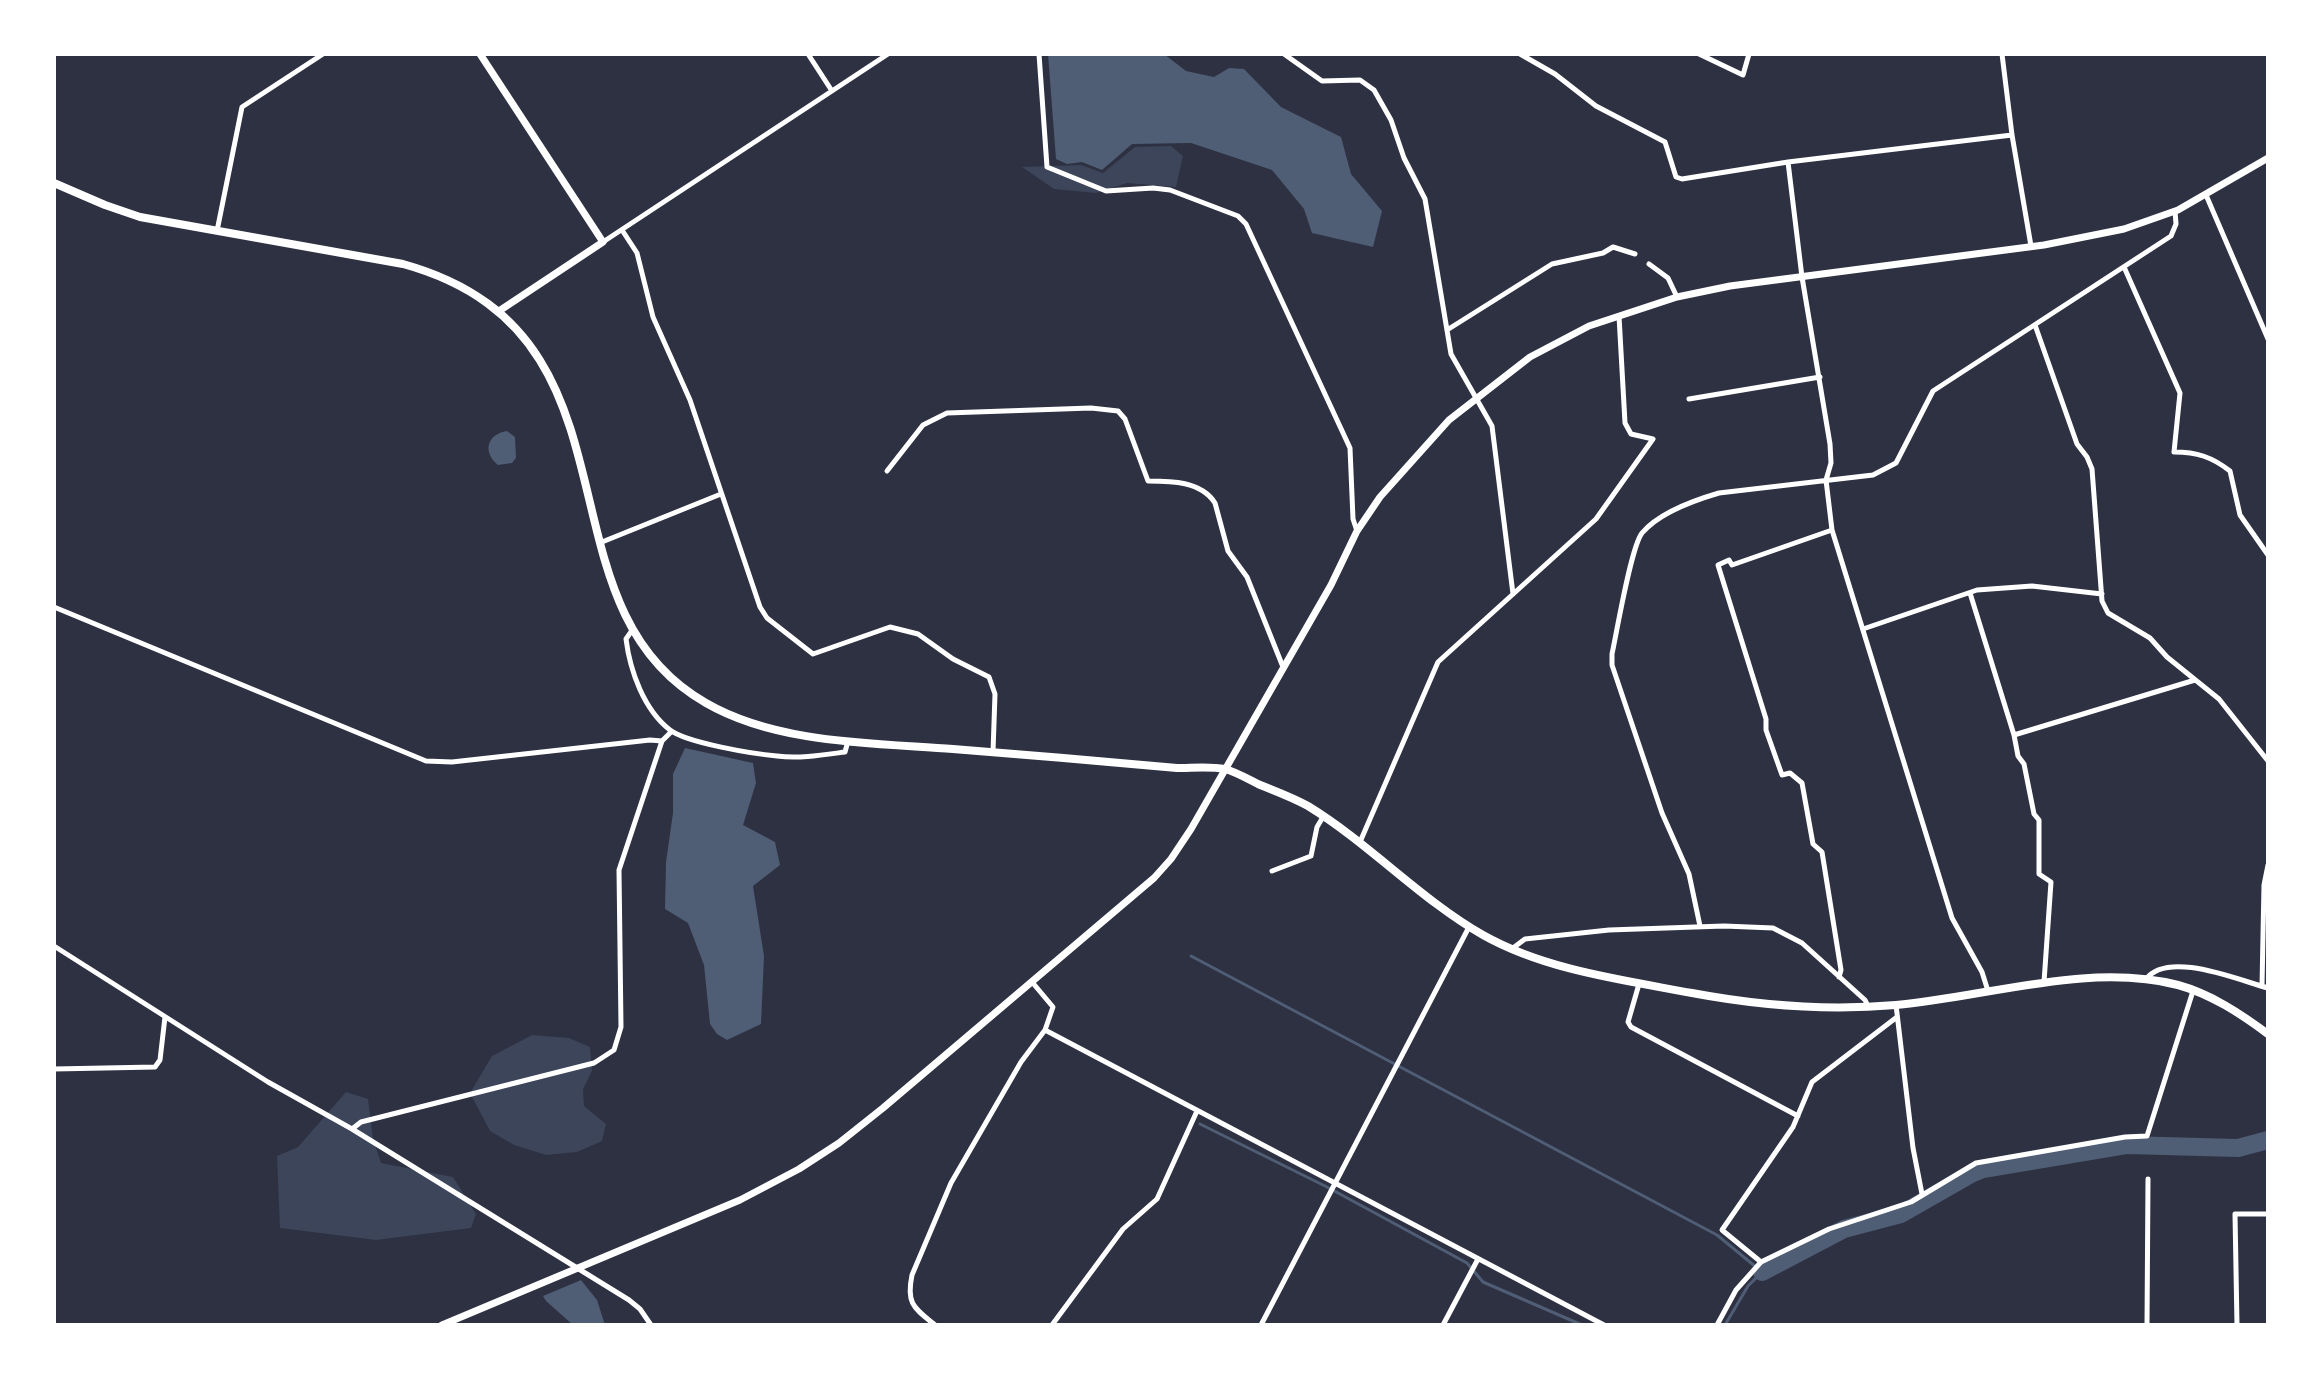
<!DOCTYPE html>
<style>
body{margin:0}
#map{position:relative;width:2322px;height:1379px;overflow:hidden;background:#2d3142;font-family:"Roboto Condensed",sans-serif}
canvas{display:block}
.frame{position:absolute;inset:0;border:56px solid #fff;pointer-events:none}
</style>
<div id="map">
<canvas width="2322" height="1379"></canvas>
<div class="frame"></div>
</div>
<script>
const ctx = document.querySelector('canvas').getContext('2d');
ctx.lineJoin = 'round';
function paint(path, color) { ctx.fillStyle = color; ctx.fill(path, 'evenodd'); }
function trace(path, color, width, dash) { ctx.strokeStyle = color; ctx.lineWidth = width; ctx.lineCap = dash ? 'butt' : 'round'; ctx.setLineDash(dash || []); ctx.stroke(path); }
const green = new Path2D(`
 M1171,146L1183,156L1176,187L1127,183L1096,193L1054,189L1022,167L1081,165L1103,173L1135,147Z
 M532,1035L569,1038L590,1047L592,1071L583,1089L584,1106L606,1124L602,1141L577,1152L546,1155L514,1145L490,1131L470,1093L492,1056Z
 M346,1092L368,1099L373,1138L381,1163L453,1177L476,1214L471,1228L376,1240L280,1228L277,1156L298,1147Z`);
const water = new Path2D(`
 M1048,54H1164L1186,71L1214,77L1229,68L1244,69L1281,107L1341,137L1351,174L1382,211L1373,247L1312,233L1304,209L1272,170L1191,143L1132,144L1102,170L1082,162L1067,164L1056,159Z
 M507,431L515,437L516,458L512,463L498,465C482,452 487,434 507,431Z
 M685,748L753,763L756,783L743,825L775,842L780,865L753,886L764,956L761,1024L727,1040L717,1034L710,1024L704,965L688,923L665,909L666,862L673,813V774Z
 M581,1280L597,1300L605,1325H573L546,1301L543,1296Z`);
const stream = new Path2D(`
 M1191,956L1717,1235L1762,1272L1748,1286L1725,1325
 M1200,1124L1327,1187L1467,1263L1483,1282L1582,1325`);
const river = new Path2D(`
 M1762,1272L1844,1229L1901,1214L1971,1174L1983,1169L2126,1145L2238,1148L2268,1140`);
const minor = new Path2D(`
 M808,54L832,91
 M1039,54L1047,167L1106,191L1153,188L1170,190L1238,216L1246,224L1350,448L1353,519L1357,531
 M1284,54L1322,81L1360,80L1374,90L1391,120L1404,158L1425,199L1451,354L1492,426L1513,594
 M1520,54L1555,74L1596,106L1665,142L1676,177L1682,179L1788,162L2012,135
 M1699,54L1743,75L1749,54
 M2002,54L2012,135L2031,246
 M1788,162L1802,277L1830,444L1831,463L1826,480L1832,530L1952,918L1982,972L1988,991
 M2206,195L2268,339
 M622,230L637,253L653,317L690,400L760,607L767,618L813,654L890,627L918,634L953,659L989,677L995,694L993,752
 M217,231L242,107L323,54
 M603,242L888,54
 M1649,264L1668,278L1677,297
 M2124,267L2180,393L2174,452C2197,452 2212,457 2230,471L2240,515L2268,555
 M2035,325L2077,444L2087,457L2092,469L2102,601L2108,613L2150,638L2167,657L2219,699L2268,761
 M1447,330L1552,264L1603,253L1613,247L1635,254
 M1689,399L1820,377
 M887,471L923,425L947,413L1091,408L1118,411L1125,419L1148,481C1171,481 1201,481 1215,503L1228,551L1247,577L1283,667
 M1832,530L1732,565L1729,560L1718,565L1766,719V730L1782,775L1790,773L1802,783L1813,844L1822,852L1841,970L1839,977
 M602,542L721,494
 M1970,593L2014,735L2018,756L2024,764L2034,814L2039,820V874L2051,882L2044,982
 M54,607L426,761L452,762L650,740L662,741L671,732
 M633,629L626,639C630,671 644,710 670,730C687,743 754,754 777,756C799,759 823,755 845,752L848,741
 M1863,629L1977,590L2032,586L2102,594
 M2014,735L2195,680
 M1360,842L1438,662L1596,519L1653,439L1631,434L1625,423L1619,316
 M1272,871L1311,856L1317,827L1323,817
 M1700,926L1689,874L1662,813L1612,665V654C1617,631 1631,547 1642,533C1659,513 1695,500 1719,493L1873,475L1896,463L1933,391L2171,236L2176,224L2175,211
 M54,946L268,1082L352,1129L629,1300L640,1309L651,1325
 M1513,948L1525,939L1609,930L1724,926L1773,928L1802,943L1865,1000L1868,1006
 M2146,979C2168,950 2238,980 2268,988
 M1639,984L1628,1022L1631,1027L1798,1116
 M2262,986L2264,885L2268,865
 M1896,1005L1913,1148L1922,1194
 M1045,1030L1604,1325
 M54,1069L155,1067L160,1060L165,1017
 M352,1129L361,1122L594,1063L614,1050L621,1027L619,870L662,741
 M1761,1262L1722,1230L1793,1127L1812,1082L1897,1017
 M935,1325C914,1308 906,1304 912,1275L951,1183L1021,1062L1045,1030L1053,1007L1032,982
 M1052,1325L1123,1229L1157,1199L1197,1111
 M1261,1325L1469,927
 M1443,1325L1478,1259
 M1717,1325L1736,1290L1761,1262L1829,1229L1911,1202L1976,1163L2125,1137L2147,1136L2193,991
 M2147,1325L2148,1179
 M2237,1325L2235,1214H2268`);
const tertiary = new Path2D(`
 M480,54L603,242L499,311
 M442,1325L740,1200L799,1169L839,1143L883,1108L1154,878L1171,859L1191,829L1331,585L1357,531L1380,497L1449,420L1530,357L1589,326L1677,297L1730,286L2044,245L2124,229L2178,210L2268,158`);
const secondary = new Path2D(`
 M54,183L105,205L140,217L403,264C655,334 529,603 706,703C777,744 873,743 953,749C1028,755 1102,761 1177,768C1192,768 1210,766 1225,769C1236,772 1248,779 1258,784C1275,791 1292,797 1308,806C1370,844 1420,899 1483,935C1545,970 1623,980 1692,993C1761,1006 1827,1011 1896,1005C1987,997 2088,962 2178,985C2211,994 2241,1014 2268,1034`);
paint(green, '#3c4559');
paint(water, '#4f5d75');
trace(stream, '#4f5d75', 3);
trace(river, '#4f5d75', 18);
trace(minor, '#fff', 5);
trace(tertiary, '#fff', 7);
trace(secondary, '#fff', 8);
</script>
